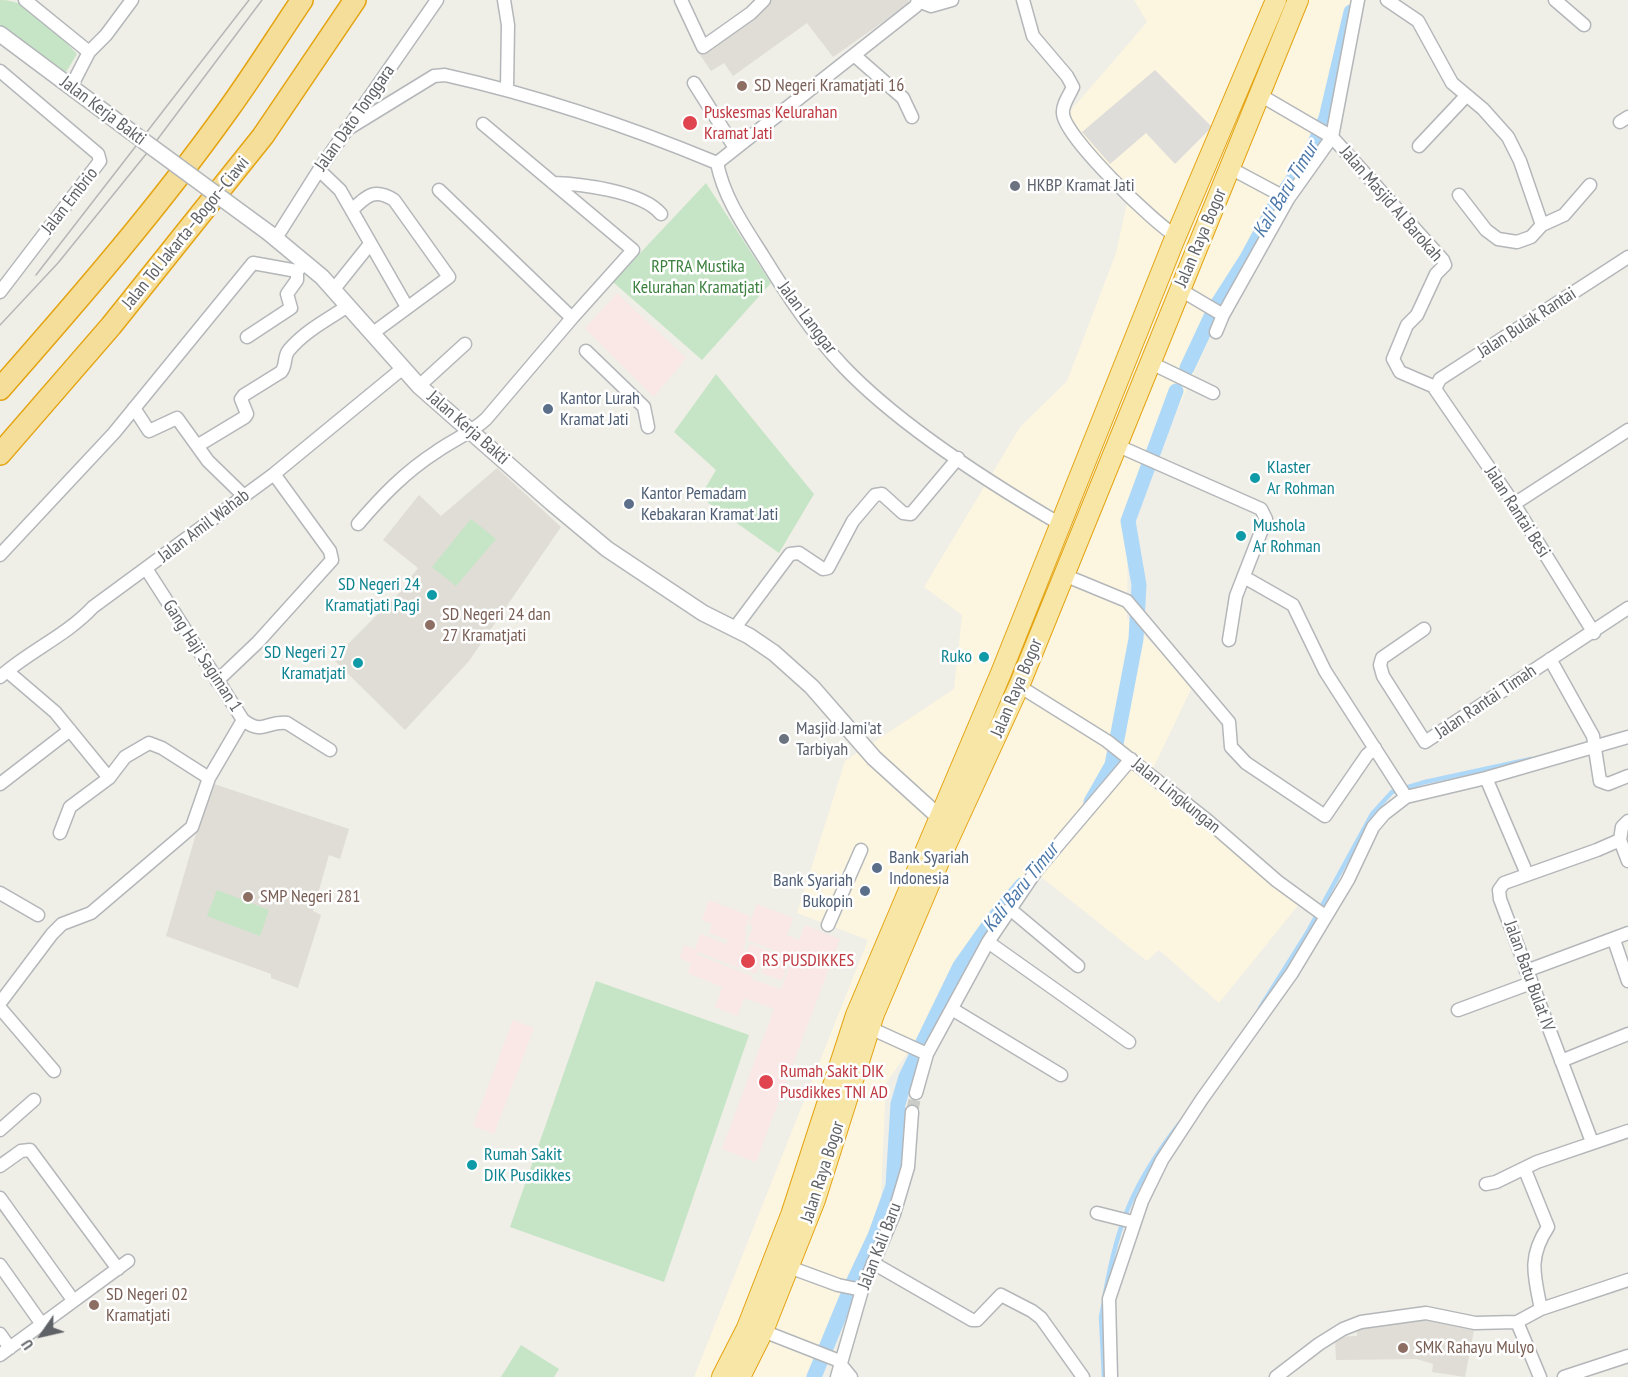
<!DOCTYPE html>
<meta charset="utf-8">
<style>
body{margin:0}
#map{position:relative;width:1628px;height:1377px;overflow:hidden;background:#efeee7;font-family:"PT Sans Narrow",sans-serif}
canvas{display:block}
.north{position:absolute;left:12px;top:1305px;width:60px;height:60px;-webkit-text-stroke:4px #fff;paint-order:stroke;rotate:236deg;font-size:16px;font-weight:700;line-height:24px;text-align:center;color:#5f6266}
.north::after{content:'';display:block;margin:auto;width:21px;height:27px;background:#5f6266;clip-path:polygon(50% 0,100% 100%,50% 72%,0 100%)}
</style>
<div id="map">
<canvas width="1628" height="1377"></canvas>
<div class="north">U</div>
</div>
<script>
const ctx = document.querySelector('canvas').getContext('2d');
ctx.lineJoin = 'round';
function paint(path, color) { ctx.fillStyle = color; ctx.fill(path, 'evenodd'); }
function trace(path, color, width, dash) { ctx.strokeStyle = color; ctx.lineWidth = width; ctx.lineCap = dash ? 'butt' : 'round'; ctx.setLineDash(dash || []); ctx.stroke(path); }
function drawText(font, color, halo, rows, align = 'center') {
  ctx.font = font + ' "PT Sans Narrow",sans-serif'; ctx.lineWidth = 5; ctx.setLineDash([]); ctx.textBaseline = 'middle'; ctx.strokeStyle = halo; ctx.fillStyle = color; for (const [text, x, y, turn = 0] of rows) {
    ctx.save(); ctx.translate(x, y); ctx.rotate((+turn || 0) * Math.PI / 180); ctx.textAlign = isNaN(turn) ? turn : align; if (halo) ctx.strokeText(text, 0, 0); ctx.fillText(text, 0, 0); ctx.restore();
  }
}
const commercial = new Path2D(`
 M1134,0H1356L1323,126L1275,192L1128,521L1127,618L1193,685L1151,773L1300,903L1219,1003L1159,950L1147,961L1036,873L886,1083L880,1219L805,1377H694L868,940L797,913L845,761L954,689L962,615L924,587L1020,427L1067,381L1116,253L1128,198L1066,116L1147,22Z`);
const industrial = new Path2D(`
 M1155,70L1212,127L1175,164L1146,133L1110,164L1082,132Z`);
const education = new Path2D(`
 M766,0H908L910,3L833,57L807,23L733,76L724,63L711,71L698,52Z
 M497,468L561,527L469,661L405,730L333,659L397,595L418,568L383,540L419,495L441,516Z
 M211,783L349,829L340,859L329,855L313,911L321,915L298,988L271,978V974L166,936Z
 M1427,1318L1475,1325L1465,1377L1432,1372L1433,1364L1417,1359L1336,1360L1335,1337L1357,1336V1326Z`);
const medical = new Path2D(`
 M617,293L686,358L654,397L585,328Z
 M709,900L750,916L744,931L747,932L744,939L746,941L743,950L747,952L750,944L785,957L781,967L786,969L782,981L761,973L763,968L759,967L756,974L698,952L696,954L752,976L751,979L781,989L794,954L786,951L784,954L748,940L753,926L749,924L757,904L793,918L787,935L799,940L805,925L840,939L756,1162L722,1149L774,1009L744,998L737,1016L715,1007L722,987L688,973L691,963L680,958L684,945L695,949L700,934L726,944L728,940L709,933L712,924L702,920Z
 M513,1020L534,1028L494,1134L473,1126Z`);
const green = new Path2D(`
 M0,0C34,0 54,31 77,54L66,72L0,25Z
 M706,183L771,283L702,360L613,282Z
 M716,374L814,494L779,553L700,497L716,470L674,432Z
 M471,519L496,539L456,586L432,567Z
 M217,890L269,910L260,936L207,916Z
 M596,981L749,1035L664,1282L510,1227Z
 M521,1345L559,1369L554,1377H501Z`);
const stream = new Path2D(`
 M1260,1008L1307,933L1372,814L1392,792L1425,782L1531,759
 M1105,1294C1118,1221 1134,1182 1180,1123
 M1104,1302L1101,1317L1104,1377`);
const canal = new Path2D(`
 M1187,368L1215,308L1247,258L1276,204L1309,156L1326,118L1351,12
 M1091,802L1112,765L1136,639L1139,585L1128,521L1176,391
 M814,1377L851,1287L875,1236L893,1186L898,1104L906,1077L960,966L994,918L1022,885`);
const minorTunnel = new Path2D(`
 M912,1112L916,1093`);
const minor = new Path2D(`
 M25,0L89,52
 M504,0L508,25L507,89
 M681,0L703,47L751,13L764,0
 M1023,0L1033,36L1067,76L1073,87C1070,94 1062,105 1063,113C1063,136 1155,224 1176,236
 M1387,0L1418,21L1452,83L1483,109L1508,137L1520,161L1542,225
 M1555,0L1584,25
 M918,1L931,6L952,0
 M854,55L903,98L912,117
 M0,71L98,154L100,161L0,292
 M694,83L735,148
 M71,87L89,52L106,35L132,0
 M1260,95L1332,137L1443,260L1445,265L1436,274L1417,315L1407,325L1393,359L1400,372L1435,387
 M1620,122L1628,117
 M346,130L434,76L445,75C539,96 628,126 717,163
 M1419,146L1466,96
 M717,163C724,198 744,226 763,256C787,295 812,333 843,366C899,425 990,483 1060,524
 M717,163L916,6L918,0
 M1230,168L1288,199
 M319,170L340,190L407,307
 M553,183C581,184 642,191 661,214
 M439,190L572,318
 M1459,195L1486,230L1498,239L1517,242L1531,237L1542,225L1564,215L1590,185
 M352,210C367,195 375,188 394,200L449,277L373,333
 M276,238L319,170L437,0
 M334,289L370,244
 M1179,289L1223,315
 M1216,332L1223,315L1288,199L1332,137L1358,0
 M247,337L291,308L287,294L297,280V271
 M586,351L644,407L648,427
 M1149,362L1213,393
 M419,386L465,344
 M134,408L149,431L177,418L208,461L244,496
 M1116,445L1261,509L1266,519L1236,596L1229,640
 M197,446L245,417L247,414L241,399L244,395L281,372C287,365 283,357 289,350C305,331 328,319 348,306
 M1514,504L1628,430
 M358,524C382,496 405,472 436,452C453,440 471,433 486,419L572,318L633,250L483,124
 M0,555L114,433L253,263L297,271L306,262
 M147,570L243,720C264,736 267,720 287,723L330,750
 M1064,575L1127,601L1229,722L1231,747L1246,763L1325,816L1367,755L1375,748
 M1244,577L1293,605L1325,671L1406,797
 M734,629L790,554L799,553L823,569L828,568L853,521L875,495L882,494L903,513L911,514L958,458
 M1424,629L1382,658L1380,665L1383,676L1425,742L1628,608
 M1594,633L1514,504L1435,389L1440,379L1628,257
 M1550,659L1593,736L1600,781L1608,784L1628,776
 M7,671L55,712L109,778L125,757L149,743L162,748L209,778
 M0,677C29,651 66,636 93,607L274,474L403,368
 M217,681L258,642L332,560L330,551L274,474
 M1019,686L1107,741L1208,821L1277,881L1325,916
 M1486,778L1527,874
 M0,784L70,730
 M60,833L70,807L109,778
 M1620,840L1622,827L1628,821
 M0,893L38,915
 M1010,909L1078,966
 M828,925L861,850
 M1614,940L1628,981
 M988,942L1129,1042
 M1526,971L1628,933
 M0,1003L52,934L62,924L91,913L192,827L209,778L243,720
 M0,1008L54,1071
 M952,1009L1061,1075
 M1458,1010L1531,983
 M870,1028L927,1054
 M1561,1061L1628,1034
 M916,1093L927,1054L988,942L1036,871L1131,759
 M0,1130L34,1100
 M1592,1142L1500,899L1499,890L1504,883L1597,850L1620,840L1628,861
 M0,1166L21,1151L30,1150L118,1269
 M1525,1170L1548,1227C1528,1257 1534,1275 1541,1309
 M1486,1184L1496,1182L1537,1162L1628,1131
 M0,1198L73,1300
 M1097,1213L1133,1222
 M873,1263L972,1320H977L1001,1295L1032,1311L1041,1318L1083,1377
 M0,1265L41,1323
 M789,1267L838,1285L862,1290
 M1517,1322L1540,1377
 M763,1331L837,1360L851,1377
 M0,1334L10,1348
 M0,1355L128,1261
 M837,1377L862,1290L894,1214L908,1167L912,1112
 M1111,1377L1109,1299L1142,1201L1162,1160L1202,1099L1292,973L1348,880L1373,827L1384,814L1406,797L1486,778L1628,737
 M1276,1377L1319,1344L1343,1329L1361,1322L1426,1313L1475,1323L1517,1322L1541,1309L1628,1280
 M1564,1377L1628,1356`);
const tertiary = new Path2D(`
 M0,34L130,131
 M269,233L322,277L419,386L552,503L607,549L703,613L749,636L774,653L812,687L874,758L939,817`);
const trunk = new Path2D(`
 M722,1377L747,1328L791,1215L856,1015L1001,673L1173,243L1276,0
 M740,1377L763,1331L815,1200L874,1014L946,845L1019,686L1298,0`);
const motorway = new Path2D(`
 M0,389C79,299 158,208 228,110C254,74 277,37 302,0
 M0,454L111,326L263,136L355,0`);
const tram = new Path2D(`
 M36,275L249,0
 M0,325L58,263L151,148L262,0`);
const tertiaryBridge = new Path2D(`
 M130,131L269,233`);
const markers = [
 [742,86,6,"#8d6e63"],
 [690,123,8,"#e0444e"],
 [1015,186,6,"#6b7280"],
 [548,409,6,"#5c6f8a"],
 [1255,478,6,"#0f9aa8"],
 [629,504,6,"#5c6f8a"],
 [1241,536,6,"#0f9aa8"],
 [432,595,6,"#0f9aa8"],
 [430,625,6,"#8d6e63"],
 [984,657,6,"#0f9aa8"],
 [358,663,6,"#0f9aa8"],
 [784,739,6,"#6b7280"],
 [877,868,6,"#5c6f8a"],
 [865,891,6,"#5c6f8a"],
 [248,897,6,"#8d6e63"],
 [748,961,8,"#e0444e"],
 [766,1082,8,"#e0444e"],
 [472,1165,6,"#0f9aa8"],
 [94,1305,6,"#8d6e63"],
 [1403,1348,6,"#8d6e63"]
];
const educationNames = [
 ["SD Negeri Kramatjati 16",754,86],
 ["SD Negeri 24 dan",442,615],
 ["27 Kramatjati",442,636],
 ["SMP Negeri 281",260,897],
 ["SD Negeri 02",106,1295],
 ["Kramatjati",106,1316],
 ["SMK Rahayu Mulyo",1415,1348]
];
const streetNames = [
 ["Jalan Kerja Bakti",103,111,37],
 ["Jalan Dato Tonggara",355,118,-55],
 ["Jalan Embrio",70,201,-52],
 ["Jalan Masjid Al Barokah",1391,204,49],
 ["Jalan Tol Jakarta–Bogor–Ciawi",186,233,-51],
 ["Jalan Raya Bogor",1201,238,-67],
 ["Jalan Langgar",807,318,53],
 ["Jalan Bulak Rantai",1527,323,-33],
 ["Jalan Kerja Bakti",468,428,41],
 ["Jalan Rantai Besi",1517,512,57],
 ["Jalan Amil Wahab",204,526,-37],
 ["Gang Haji Sagiman 1",202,656,57],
 ["Jalan Raya Bogor",1017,688,-67],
 ["Jalan Rantai Timah",1486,702,-34],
 ["Jalan Lingkungan",1176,796,39],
 ["Jalan Batu Bulat IV",1529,976,70],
 ["Jalan Raya Bogor",823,1172,-72],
 ["Jalan Kali Baru",880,1246,-69]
];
const healthNames = [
 ["Puskesmas Kelurahan",704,113],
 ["Kramat Jati",704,134],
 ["RS PUSDIKKES",762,961],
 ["Rumah Sakit DIK",780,1072],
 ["Pusdikkes TNI AD",780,1093]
];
const worshipNames = [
 ["HKBP Kramat Jati",1027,186],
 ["Masjid Jami'at",796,729],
 ["Tarbiyah",796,750]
];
const parkNames = [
 ["RPTRA Mustika",698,267],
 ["Kelurahan Kramatjati",698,288]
];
const serviceNames = [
 ["Kantor Lurah",560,399],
 ["Kramat Jati",560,420],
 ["Kantor Pemadam",641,494],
 ["Kebakaran Kramat Jati",641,515],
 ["Bank Syariah",889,858],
 ["Indonesia",889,879],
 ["Bank Syariah",853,881,"right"],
 ["Bukopin",853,902,"right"]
];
const cultureNames = [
 ["Klaster",1267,468],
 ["Ar Rohman",1267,489],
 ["Mushola",1253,526],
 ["Ar Rohman",1253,547],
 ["SD Negeri 24",420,585,"right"],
 ["Kramatjati Pagi",420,606,"right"],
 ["SD Negeri 27",346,653,"right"],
 ["Kramatjati",346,674,"right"],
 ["Ruko",972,657,"right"],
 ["Rumah Sakit",484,1155],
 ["DIK Pusdikkes",484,1176]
];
const waterNames = [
 ["Kali Baru Timur",1286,190,-59],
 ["Kali Baru Timur",1021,888,-51]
];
paint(commercial, '#fcf5e0');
paint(industrial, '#deddd9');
paint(education, '#dfddd5');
paint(medical, '#fae8e6');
paint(green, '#c6e5c6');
trace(stream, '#aed8f8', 4.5);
trace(canal, '#aed8f8', 15);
trace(minorTunnel, '#cbcbc7', 12, [12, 6]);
trace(minor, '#b4b7ba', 15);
trace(tertiary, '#b4b7ba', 18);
trace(trunk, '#e4a412', 22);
trace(motorway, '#e4a412', 24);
trace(minor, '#fff', 12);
trace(tertiary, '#fff', 15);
trace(trunk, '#f7e6a6', 20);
trace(motorway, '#f5de99', 21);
trace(tram, '#b5b6b6', 1.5);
trace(tertiaryBridge, '#b4b7ba', 18, []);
trace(tertiaryBridge, '#fff', 15);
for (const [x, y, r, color] of markers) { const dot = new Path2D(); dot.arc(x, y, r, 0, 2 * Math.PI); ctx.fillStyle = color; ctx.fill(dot); trace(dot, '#fff', 2); }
drawText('18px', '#785e54', '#fff', educationNames, 'left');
drawText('18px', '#5f6266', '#fff', streetNames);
drawText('18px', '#be3a42', '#fff', healthNames, 'left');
drawText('18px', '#5b616d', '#fff', worshipNames, 'left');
drawText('18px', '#3c803f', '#fff', parkNames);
drawText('18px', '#4e5e75', '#fff', serviceNames, 'left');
drawText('18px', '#0d838f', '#fff', cultureNames, 'left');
drawText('italic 20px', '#4c79aa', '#fff', waterNames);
</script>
